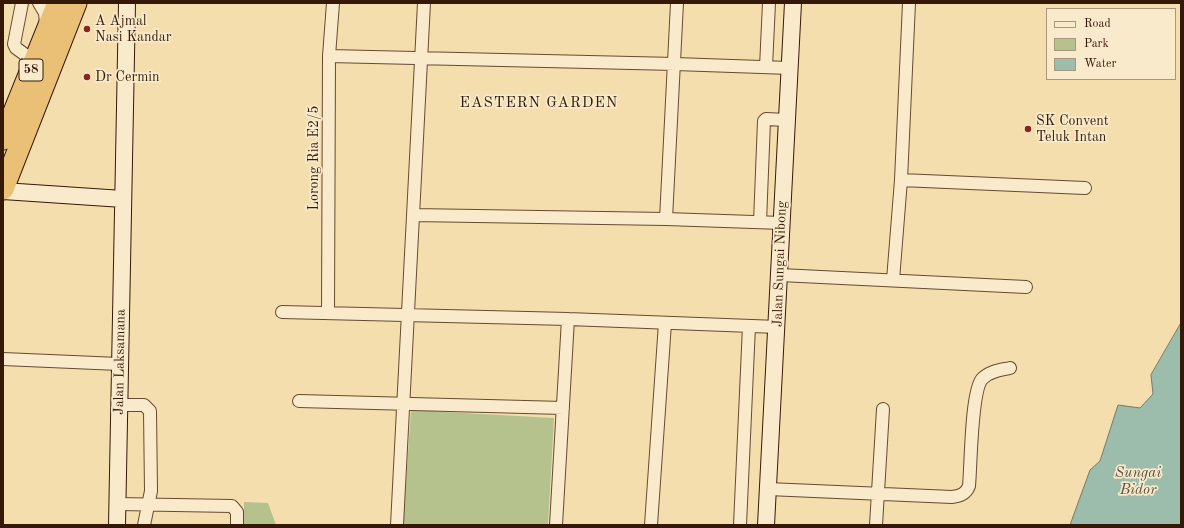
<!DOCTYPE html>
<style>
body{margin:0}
#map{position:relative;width:1184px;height:528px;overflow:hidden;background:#f4dead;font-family:"Old Standard TT",serif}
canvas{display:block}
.frame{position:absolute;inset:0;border:4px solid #361808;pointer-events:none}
.legend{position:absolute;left:1046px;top:8px;width:130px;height:72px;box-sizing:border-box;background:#f8eaca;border:1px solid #aa967c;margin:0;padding:5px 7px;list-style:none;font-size:12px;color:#361808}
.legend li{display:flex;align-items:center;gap:8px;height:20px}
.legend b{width:20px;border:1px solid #aa967c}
</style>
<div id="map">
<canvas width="1184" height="528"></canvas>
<div class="frame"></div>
<ul class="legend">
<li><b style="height:5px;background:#f8eaca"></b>Road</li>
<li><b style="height:11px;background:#b6c28e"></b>Park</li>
<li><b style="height:11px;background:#9cbcac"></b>Water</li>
</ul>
</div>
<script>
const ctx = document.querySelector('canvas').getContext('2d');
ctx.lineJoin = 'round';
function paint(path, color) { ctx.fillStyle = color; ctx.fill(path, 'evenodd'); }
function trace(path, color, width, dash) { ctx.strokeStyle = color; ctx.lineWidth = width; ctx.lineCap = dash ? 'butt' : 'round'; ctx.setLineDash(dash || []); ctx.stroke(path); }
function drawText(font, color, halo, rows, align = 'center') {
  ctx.font = font + ' "Old Standard TT",serif'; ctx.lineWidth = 3.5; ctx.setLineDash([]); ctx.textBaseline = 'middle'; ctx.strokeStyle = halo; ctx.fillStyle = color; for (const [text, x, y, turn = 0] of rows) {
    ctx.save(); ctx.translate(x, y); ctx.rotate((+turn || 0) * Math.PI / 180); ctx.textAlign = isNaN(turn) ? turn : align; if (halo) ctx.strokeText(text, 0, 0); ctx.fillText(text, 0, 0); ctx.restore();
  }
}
const green = new Path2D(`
 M411,410L554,418L548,525H403Z
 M244,502L268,503L276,525H244Z`);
const water = new Path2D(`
 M1181,323V525H1070L1090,470L1100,461L1118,405L1140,408L1153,394L1151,375Z`);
const street = new Path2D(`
 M22,3L14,44L16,48L35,62
 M39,3L45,13L46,25
 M329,56L675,64L790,68
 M766,67L769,3
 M901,180L1085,188
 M413,215L666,219L782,223
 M666,219L677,3
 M760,222L764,121L766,119L786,120
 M780,275L1026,287
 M893,280L901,180L909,3
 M282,312L568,319L778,327
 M328,313L329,56L333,3
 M3,359L119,364
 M299,401L563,408
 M118,405H144L150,411L151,491L144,525
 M768,489L952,497C960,496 966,494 969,486C971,465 971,392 982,379C989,371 1001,370 1010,368
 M118,504L232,506L237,512V525
 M397,525L424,3
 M556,525L568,319
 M651,525L665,323
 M740,525L749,326
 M876,525L883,409`);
const secondary = new Path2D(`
 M3,191L123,199
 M117,525L127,3
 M766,525L793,3`);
const highway = new Path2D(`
 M3,139L58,3
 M3,189L76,3`);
const markers = [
 [87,29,4,"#8f2418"],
 [87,77,4,"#8f2418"],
 [1028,129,4,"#8f2418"]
];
const shields = [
 [31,70,24]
];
const shieldNames = [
 ["58",31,70]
];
const poiNames = [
 ["A Ajmal",95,21],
 ["Nasi Kandar",95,37],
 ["Dr Cermin",95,77],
 ["SK Convent",1036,121],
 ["Teluk Intan",1036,137]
];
const streetNames = [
 ["Lorong Ria E2/5",314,158,-90],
 ["Jalan Sungai Nibong",780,264,-88],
 ["Jalan Laksamana",120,362,-89]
];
const neighbourhoodNames = [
 ["EASTERN GARDEN",539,103]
];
const waterNames = [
 ["Sungai",1138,473],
 ["Bidor",1138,490]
];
paint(green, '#b6c28e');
paint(water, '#9cbcac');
trace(water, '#737a6a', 1);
trace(street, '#664a31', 14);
trace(secondary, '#361808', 18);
trace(highway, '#361808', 23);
trace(street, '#f8eaca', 12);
trace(secondary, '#f8eaca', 16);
trace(highway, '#eabf76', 21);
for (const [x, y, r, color] of markers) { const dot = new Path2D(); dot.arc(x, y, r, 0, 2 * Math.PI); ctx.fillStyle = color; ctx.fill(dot); trace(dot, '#f8eaca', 1.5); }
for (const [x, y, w] of shields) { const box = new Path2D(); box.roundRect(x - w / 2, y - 11, w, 22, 3); ctx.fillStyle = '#f8eaca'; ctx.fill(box); trace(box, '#361808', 1); }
drawText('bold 13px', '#361808', null, shieldNames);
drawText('14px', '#361808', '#f8eaca', poiNames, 'left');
drawText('14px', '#361808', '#f8eaca', streetNames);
ctx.letterSpacing = '1px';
drawText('15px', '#361808', '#f8eaca', neighbourhoodNames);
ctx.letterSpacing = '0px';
drawText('italic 15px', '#5a5141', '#f8eaca', waterNames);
</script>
